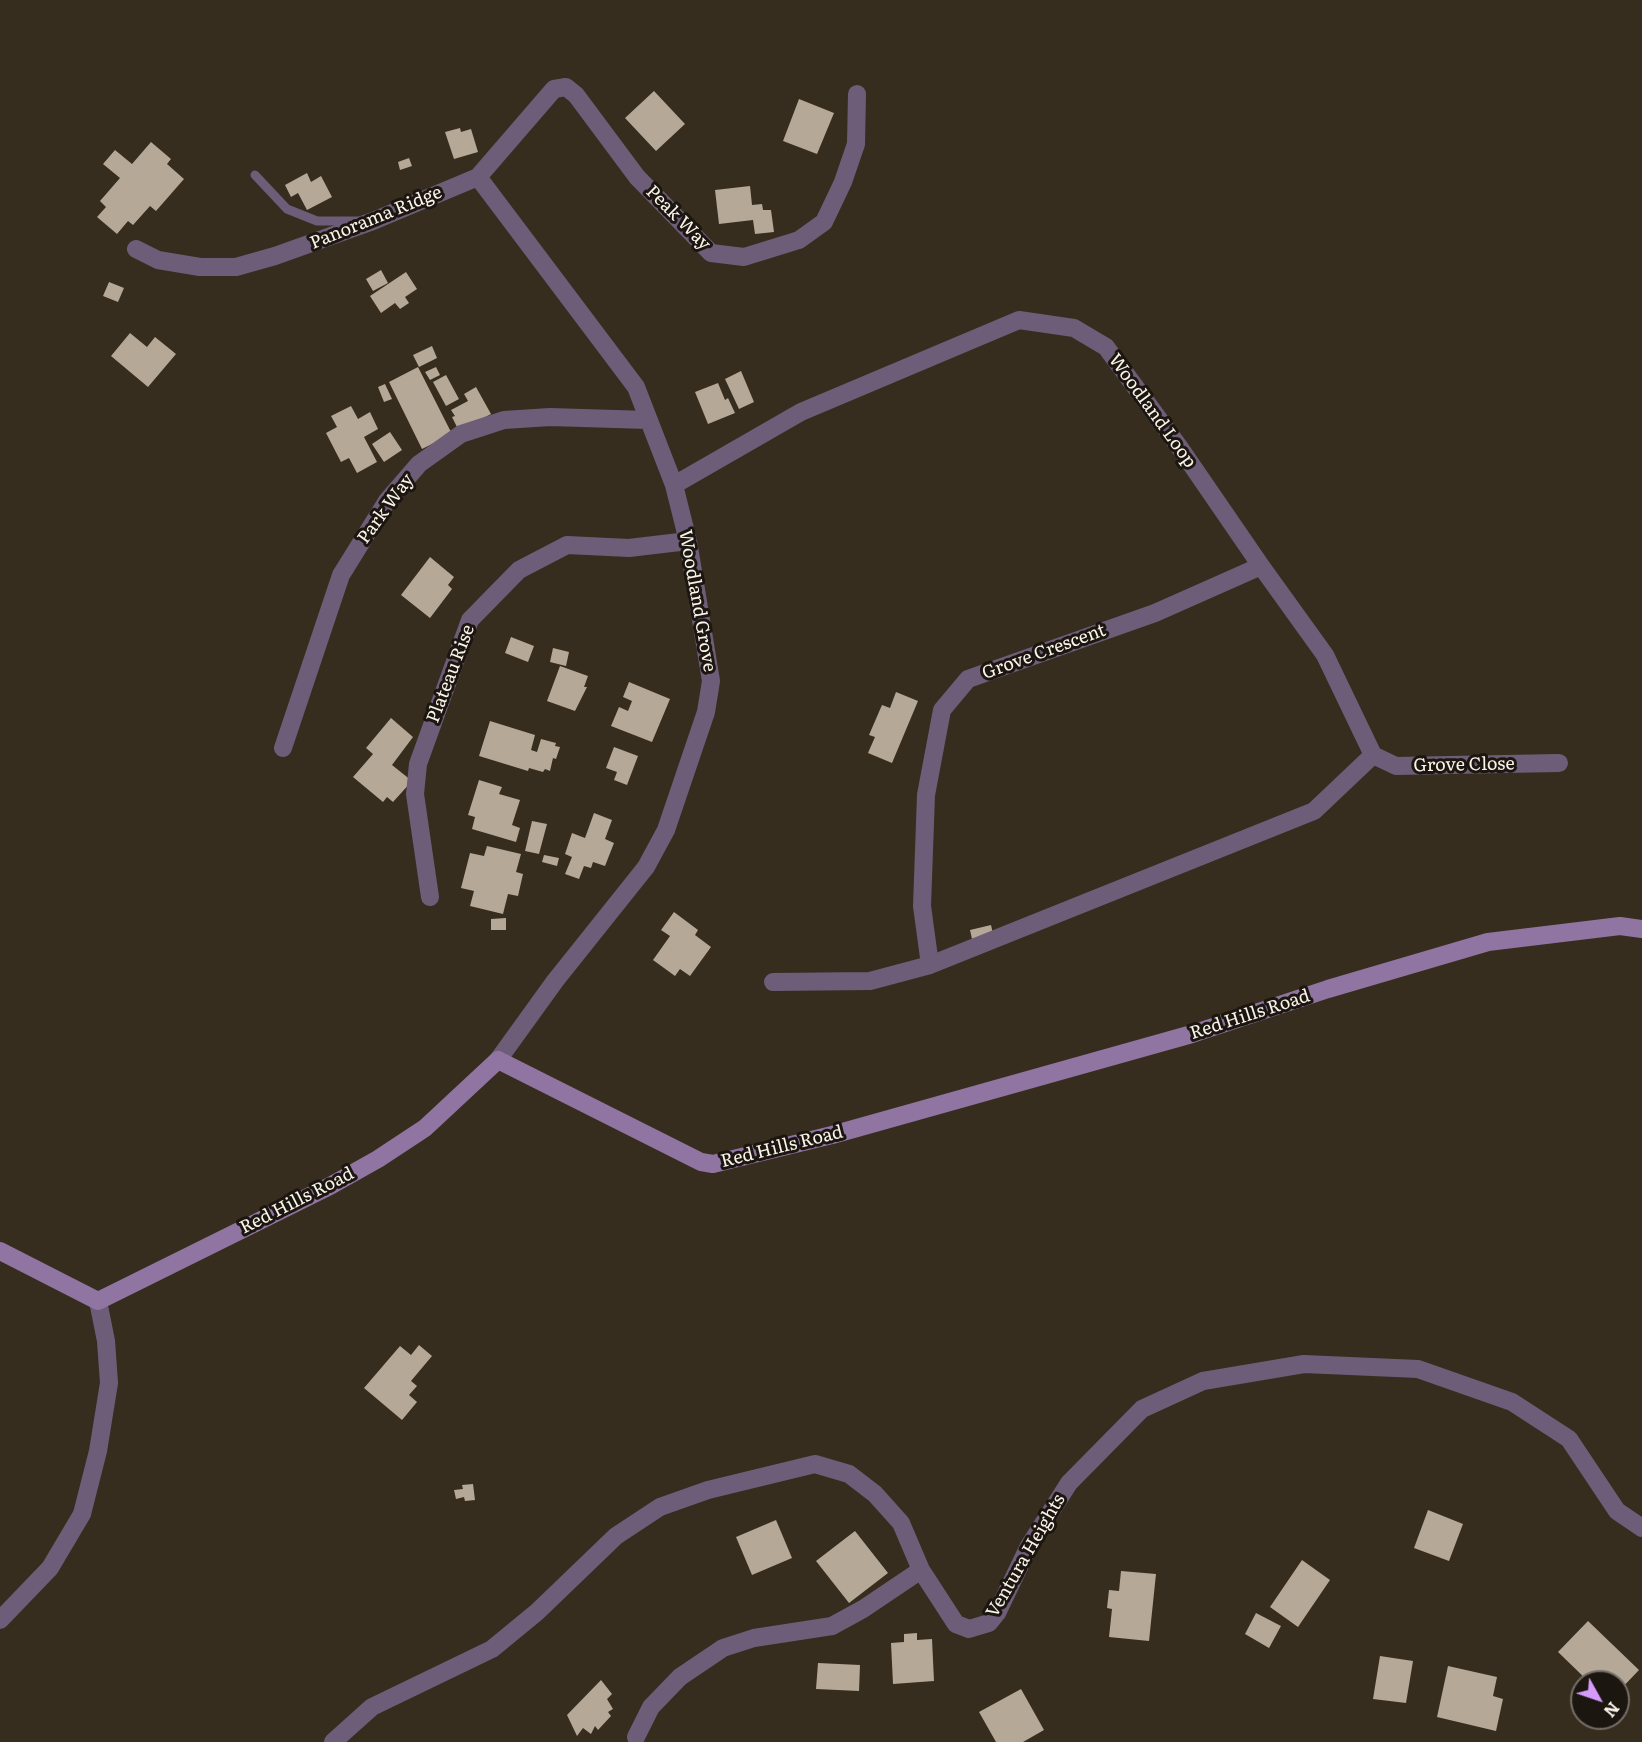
<!DOCTYPE html>
<style>
body{margin:0}
#map{position:relative;width:1642px;height:1742px;overflow:hidden;background:#372d1e;font-family:Literata,serif}
canvas{display:block}
.north{position:absolute;left:1570px;top:1670px;width:60px;height:60px;box-sizing:border-box;background:#1b1610;border:2px solid #746e67;border-radius:50%;rotate:130deg;font-size:16px;font-weight:700;line-height:24px;text-align:center;color:#faf3ea}
.north::after{content:'';display:block;margin:auto;width:21px;height:27px;background:#d69bfa;clip-path:polygon(50% 0,100% 100%,50% 72%,0 100%)}
</style>
<div id="map">
<canvas width="1642" height="1742"></canvas>
<div class="north">N</div>
</div>
<script>
const ctx = document.querySelector('canvas').getContext('2d');
ctx.lineJoin = 'round';
function paint(path, color) { ctx.fillStyle = color; ctx.fill(path, 'evenodd'); }
function trace(path, color, width, dash) { ctx.strokeStyle = color; ctx.lineWidth = width; ctx.lineCap = dash ? 'butt' : 'round'; ctx.setLineDash(dash || []); ctx.stroke(path); }
function drawText(font, color, halo, rows, align = 'center') {
  ctx.font = font + ' Literata,serif'; ctx.lineWidth = 6; ctx.setLineDash([]); ctx.textBaseline = 'middle'; ctx.strokeStyle = halo; ctx.fillStyle = color; for (const [text, x, y, turn = 0] of rows) {
    ctx.save(); ctx.translate(x, y); ctx.rotate((+turn || 0) * Math.PI / 180); ctx.textAlign = isNaN(turn) ? turn : align; if (halo) ctx.strokeText(text, 0, 0); ctx.fillText(text, 0, 0); ctx.restore();
  }
}
const building = new Path2D(`
 M654,91L685,124L656,151L625,118Z
 M799,99L834,113L817,154L783,141Z
 M460,128L461,132L471,129L478,152L454,159L445,132Z
 M151,142L171,159L167,164L184,179L156,211L150,206L133,225L128,221L117,234L97,217L106,207L100,201L120,178L103,164L115,150L132,164Z
 M409,158L412,166L400,170L398,162Z
 M307,173L311,182L321,176L332,197L307,210L298,193L291,197L285,185Z
 M750,186L752,205L762,204L763,210H771L774,232L755,234L753,220L719,224L715,190Z
 M381,270L388,283L373,291L366,279Z
 M406,272L417,289L405,297L409,303L400,309L395,303L381,313L370,296Z
 M109,282L124,288L118,302L103,296Z
 M130,333L147,347L155,337L176,354L148,387L111,356Z
 M432,346L437,358L419,367L413,355Z
 M418,367L452,434L422,449L389,382Z
 M436,367L440,375L430,380L425,372Z
 M741,371L754,402L739,409L725,379Z
 M446,375L459,399L446,406L433,382Z
 M718,383L725,400L728,398L735,413L708,424L695,392Z
 M385,384L392,399L384,402L378,387Z
 M476,387L491,414L459,431L452,417L455,416L451,410L468,401L464,394Z
 M351,406L358,419L370,412L378,429L364,437L377,462L357,473L349,458L341,462L326,433L337,427L331,416Z
 M390,432L402,450L384,462L372,444Z
 M430,557L454,577L448,585L452,589L430,618L401,595Z
 M511,637L534,646L528,662L505,653Z
 M553,648L569,652L566,666L550,662Z
 M560,666L588,676L584,687H587L575,711L547,701Z
 M629,682L670,699L652,742L611,726L619,707L628,711L632,701L623,697Z
 M896,692L918,701L892,763L868,753L875,737L869,735L882,705L890,708Z
 M391,718L413,737L392,765L412,781L393,802L387,797L383,802L353,777L373,754L366,748Z
 M490,721L535,735L531,750L537,752L541,739L556,743L555,746L560,747L556,759L553,758L550,771L545,769L543,772L529,768L528,771L479,756Z
 M614,747L638,756L627,785L614,780L617,772L606,768Z
 M479,780L502,787L499,794L520,800L512,825L520,828L516,842L472,829L475,817L468,815Z
 M594,813L612,820L605,839L614,843L605,866L593,862L591,868L584,866L579,879L565,874L572,857L565,854L572,833L585,838Z
 M532,821L547,824L539,854L525,851Z
 M487,846L521,854L516,872L523,874L518,896L508,894L503,914L470,906L474,891L461,888L470,853L484,856Z
 M544,855L559,858L557,866L542,862Z
 M674,912L698,930L695,935L711,947L690,976L680,969L675,976L653,960L670,936L661,930Z
 M506,918V930H491V919Z
 M991,925L993,934L972,939L970,930Z
 M419,1345L432,1356L411,1381L417,1386L409,1395L417,1402L402,1420L364,1388L400,1346L411,1355Z
 M473,1484L475,1500L465,1501L464,1497L456,1499L454,1490L463,1489L462,1485Z
 M1428,1510L1463,1524L1449,1561L1414,1548Z
 M776,1520L792,1558L752,1575L736,1537Z
 M855,1531L888,1573L849,1603L816,1561Z
 M1302,1560L1330,1580L1298,1627L1270,1607Z
 M1121,1571L1156,1574L1149,1641L1109,1637L1112,1609L1107,1608L1109,1590L1119,1591Z
 M1256,1613L1281,1626L1269,1648L1245,1634Z
 M1588,1621L1639,1670L1618,1692V1682H1589L1558,1652Z
 M917,1633V1640L932,1639L934,1681L893,1684L891,1643L904,1642V1634Z
 M1380,1656L1413,1661L1406,1703L1373,1699Z
 M818,1663L860,1665L859,1691L816,1689Z
 M1448,1666L1497,1677L1493,1696L1503,1699L1496,1731L1437,1717Z
 M601,1680L612,1694L607,1699L613,1709L608,1712L611,1716L598,1730L595,1726L591,1734L583,1728L577,1736L567,1715Z
 M1021,1689L1044,1730L1023,1742H996L979,1712Z`);
const lane = new Path2D(`
 M255,175L287,209L317,221H358`);
const street = new Path2D(`
 M478,177L636,387L674,485L688,541L711,681L706,712L666,830L646,867L555,981L498,1060
 M136,249L158,260L200,267H236L275,256L373,221L478,177L554,89L566,87L576,95L637,177L711,253L744,257L799,240L824,222L843,182L856,144L857,94
 M674,485L801,412L1019,320L1074,328L1106,347L1180,448L1261,566L1325,655L1373,755
 M283,748L341,575L387,501L419,464L461,434L504,420L550,417L648,420
 M1373,755L1396,766L1559,763
 M430,897L415,794L418,764L470,620L519,570L567,545L629,548L688,541
 M930,965L922,906L926,795L942,710L968,679L1155,613L1261,566
 M773,982L870,981L930,965L1314,811L1373,755
 M0,1620L50,1568L82,1514L98,1451L109,1383L106,1341L98,1301
 M636,1737L651,1707L680,1677L723,1648L754,1638L832,1626L863,1609L921,1570
 M333,1742L372,1707L492,1649L537,1612L616,1536L660,1507L708,1490L815,1464L849,1474L875,1494L901,1523L921,1570L956,1624L969,1629L989,1623L997,1613L1029,1546L1069,1483L1142,1409L1203,1381L1304,1364L1418,1369L1512,1402L1569,1439L1617,1511L1642,1528`);
const secondary = new Path2D(`
 M0,1251L98,1301L330,1186L378,1159L425,1128L498,1060L701,1162L713,1164L832,1135L1192,1034L1328,989L1488,942L1620,926L1642,929`);
const streetNames = [
 ["Panorama Ridge",376,218,-22],
 ["Peak Way",678,218,45],
 ["Woodland Loop",1152,411,54],
 ["Park Way",386,509,-54],
 ["Woodland Grove",697,601,80],
 ["Grove Crescent",1044,652,-20],
 ["Plateau Rise",451,674,-69],
 ["Grove Close",1464,765,-1],
 ["Red Hills Road",1250,1015,-18],
 ["Red Hills Road",782,1147,-14],
 ["Red Hills Road",297,1201,-27],
 ["Ventura Heights",1026,1556,-60]
];
paint(building, '#b5a896');
trace(lane, '#6e5d79', 9);
trace(street, '#6e5d79', 18);
trace(secondary, '#9075a2', 18);
drawText('18px', '#faf3ea', '#1b1610', streetNames);
</script>
